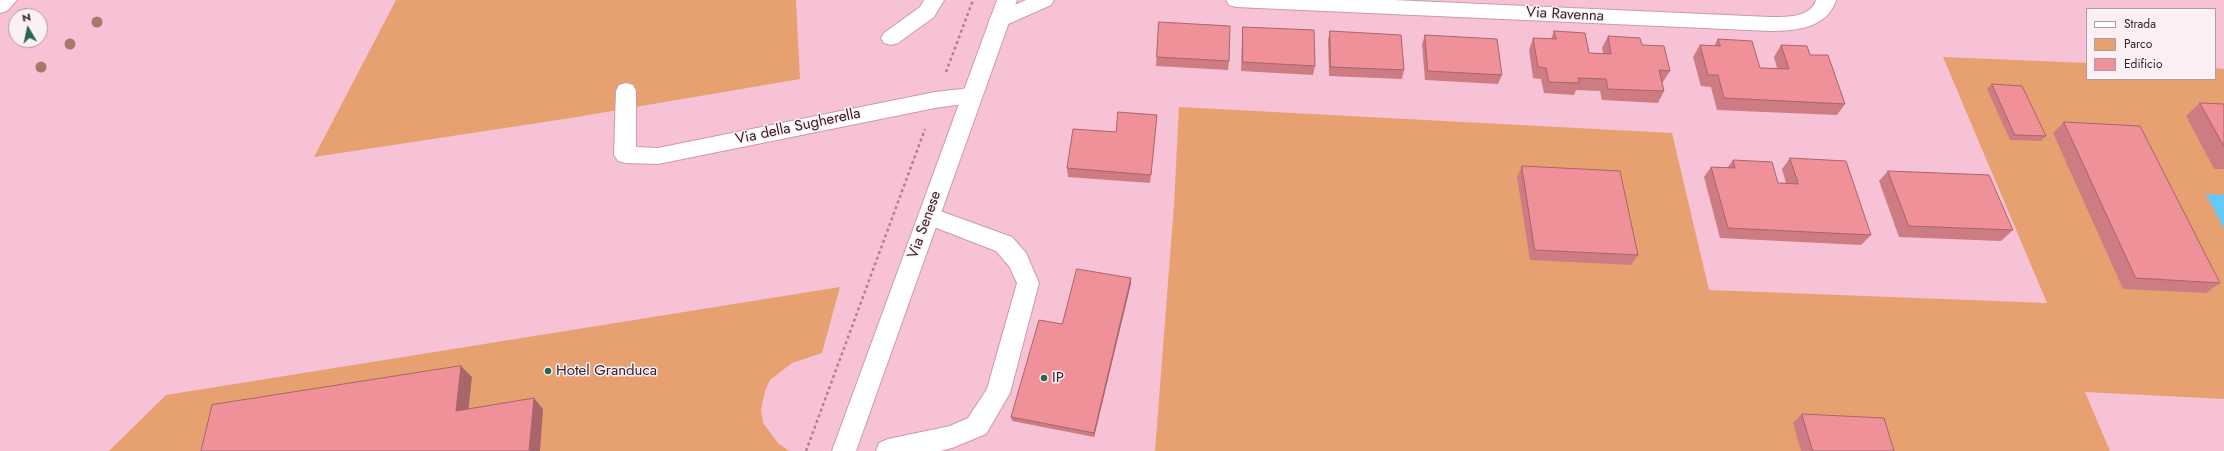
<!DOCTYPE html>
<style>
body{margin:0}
#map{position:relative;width:2224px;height:451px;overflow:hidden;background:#f7c2d5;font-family:Jost,sans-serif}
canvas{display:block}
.legend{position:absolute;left:2086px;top:8px;width:130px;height:72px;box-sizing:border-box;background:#fcf0f4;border:1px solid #ac9da2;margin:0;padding:5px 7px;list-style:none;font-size:12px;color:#342028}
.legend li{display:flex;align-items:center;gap:8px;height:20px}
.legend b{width:20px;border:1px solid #ac9da2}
.north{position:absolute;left:8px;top:8px;width:40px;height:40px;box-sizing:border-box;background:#fcf0f4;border:1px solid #ac9da2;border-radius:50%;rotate:351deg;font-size:11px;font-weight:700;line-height:16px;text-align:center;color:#342028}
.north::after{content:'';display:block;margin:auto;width:14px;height:18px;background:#246757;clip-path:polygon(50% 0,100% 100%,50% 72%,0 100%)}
</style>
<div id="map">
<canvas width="2224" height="451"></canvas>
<ul class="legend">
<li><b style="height:5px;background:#fff"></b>Strada</li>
<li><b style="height:11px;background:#e7a171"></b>Parco</li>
<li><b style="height:11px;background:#f09098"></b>Edificio</li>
</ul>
<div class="north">N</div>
</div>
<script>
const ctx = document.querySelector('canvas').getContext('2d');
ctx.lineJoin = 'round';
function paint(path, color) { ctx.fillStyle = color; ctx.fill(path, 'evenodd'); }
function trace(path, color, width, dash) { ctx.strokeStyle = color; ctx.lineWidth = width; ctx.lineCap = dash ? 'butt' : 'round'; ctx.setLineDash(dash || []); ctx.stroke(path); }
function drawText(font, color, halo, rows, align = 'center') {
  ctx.font = font + ' Jost,sans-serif'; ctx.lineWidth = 3; ctx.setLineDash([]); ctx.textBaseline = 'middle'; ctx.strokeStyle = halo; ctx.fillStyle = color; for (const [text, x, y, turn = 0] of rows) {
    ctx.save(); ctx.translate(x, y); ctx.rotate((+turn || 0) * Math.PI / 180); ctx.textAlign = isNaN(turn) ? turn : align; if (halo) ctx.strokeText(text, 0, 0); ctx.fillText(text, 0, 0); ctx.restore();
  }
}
const green = new Path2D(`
 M396,0H796L800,79L571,118L314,157Z
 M1943,57L2087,63V79H2215V68L2224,69V399L2085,392L2110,451H1155L1174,205L1179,107L1672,133L1709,290L2047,303Z
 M840,287L822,353L792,363L770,380L765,391L761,410L763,423L778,443L789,451H109L166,395Z`);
const water = new Path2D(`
 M2206,194L2224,195V229Z`);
const path = new Path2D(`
 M946,72L973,0
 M806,451L925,129`);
const minor = new Path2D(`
 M0,0H17L7,11L0,13Z
 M924,0H944L934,17L898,43L891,45L884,43L881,38L884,33L920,7Z
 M1026,0H1054L1051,5L1006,25L999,27L992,25L989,20L992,15Z
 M1226,0H1393L1770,17C1785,17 1811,18 1816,0H1836C1828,28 1795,31 1770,31L1236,7L1229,5Z
 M626,83L633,85L636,91V147L658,148L935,92L971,88L978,90L981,96L978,102L935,108L658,164L625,163L618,161L614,155L616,91L619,85Z
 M929,207L1012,237L1026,253L1039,283L1010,393L986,434L952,448L940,451H876L879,443L888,439L950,426L968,418L987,389L1017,283L1009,266L996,251L921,222L918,216L921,210Z`);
const major = new Path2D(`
 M997,0H1017L856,451H832Z`);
const trees = [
 [97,22],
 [70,44],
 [41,67]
];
const wall = new Path2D(`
 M1159,22L1229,61L1228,70L1156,66Z
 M1243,27L1315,66L1313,75L1241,71L1242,36Z
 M1330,31L1404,70L1402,79L1329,76L1328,40Z
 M1554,31L1589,53H1603L1602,48L1608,36L1642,45L1670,71L1663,82H1662L1664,91L1658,103L1602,100L1600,91L1576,90L1574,95L1544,93L1541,79L1533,78L1529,50L1533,38L1551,39Z
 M1425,35L1502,75L1498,84L1425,80L1422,44Z
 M1718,39L1760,68H1777L1774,57L1781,45L1810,55L1845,104L1837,115L1717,110L1711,87L1701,86L1693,57L1700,45L1714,46Z
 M1992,84L2046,136L2041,141L2010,140L1987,89Z
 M2200,103L2224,104V169H2214L2186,116Z
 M1157,115L1150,183L1068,177L1067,168L1116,132Z
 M2064,122L2220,283L2206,293L2123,289L2053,133Z
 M1790,158L1871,235L1861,245L1720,238L1704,177L1711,167H1728L1733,160L1778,183H1786L1782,169Z
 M1522,166L1638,255L1631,265L1530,260L1517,177Z
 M1888,171L2013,230L2001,241L1899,237L1879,181Z
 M1131,278V283L1094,437L1012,421L1011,417L1062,324Z
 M1802,414L1894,451H1801L1793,423Z`);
const shadedWall = new Path2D(`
 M1131,278V283L1094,437V433Z
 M461,366L472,377L467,422L456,411Z
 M534,398L543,409L540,451H529Z`);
const building = new Path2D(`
 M1159,22L1230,26L1229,61L1157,57Z
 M1243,27L1314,30L1315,66L1243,62Z
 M1330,31L1401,35L1404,70L1331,67Z
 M1554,31L1585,33L1589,53L1611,54L1608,36L1640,38L1642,45L1664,46L1670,71L1659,70L1664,91L1608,89L1606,79L1578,78L1579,83L1549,82L1546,68L1538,67L1533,38L1556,39Z
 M1425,35L1497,39L1502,75L1428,71Z
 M1718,39L1752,41L1760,68L1789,69L1781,45L1807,46L1810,55H1828L1845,104L1724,98L1718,75H1708L1700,45L1720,46Z
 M1992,84L2022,86L2046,136L2015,135Z
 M2200,103L2224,104V146Z
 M1118,112L1157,115L1151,175L1067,168L1073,129L1116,132Z
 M2064,122L2140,126L2220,283L2136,278Z
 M1790,158L1846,161L1871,235L1728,228L1711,167L1735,168L1733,160L1772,162L1778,183L1798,184Z
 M1522,166L1620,171L1638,255L1535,250Z
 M1888,171L1989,175L2013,230L1909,226Z
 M1077,269L1131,278L1094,433L1011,417L1039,320L1062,324Z
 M461,366L456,411L534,398L529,451H201L212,405Z
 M1802,414L1884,418L1894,451H1813Z`);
const markers = [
 [548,371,4,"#246757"],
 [1044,378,4,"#246757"]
];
const streetNames = [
 ["Via Ravenna",1565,15,3],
 ["Via della Sugherella",798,127,-12],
 ["Via Senese",925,225,-70]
];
const poiNames = [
 ["Hotel Granduca",556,371],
 ["IP",1052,378]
];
paint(green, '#e7a171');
paint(water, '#67c8fb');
trace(minor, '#cc99ac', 2);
trace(major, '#cc99ac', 2);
trace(path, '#ac8392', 2.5, [3, 3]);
paint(minor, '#fff');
paint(major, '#fff');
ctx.fillStyle = '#ab776a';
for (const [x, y] of trees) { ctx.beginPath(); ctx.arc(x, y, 5.5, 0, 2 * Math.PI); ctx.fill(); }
paint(wall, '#ce7c83');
paint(shadedWall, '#a8656a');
paint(building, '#f09098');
trace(building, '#a8656a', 1);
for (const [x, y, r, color] of markers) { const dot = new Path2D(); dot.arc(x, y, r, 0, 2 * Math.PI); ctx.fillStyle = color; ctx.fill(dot); trace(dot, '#fcf0f4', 1.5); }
drawText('15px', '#342028', '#fcf0f4', streetNames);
drawText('15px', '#342028', '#fcf0f4', poiNames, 'left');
</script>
